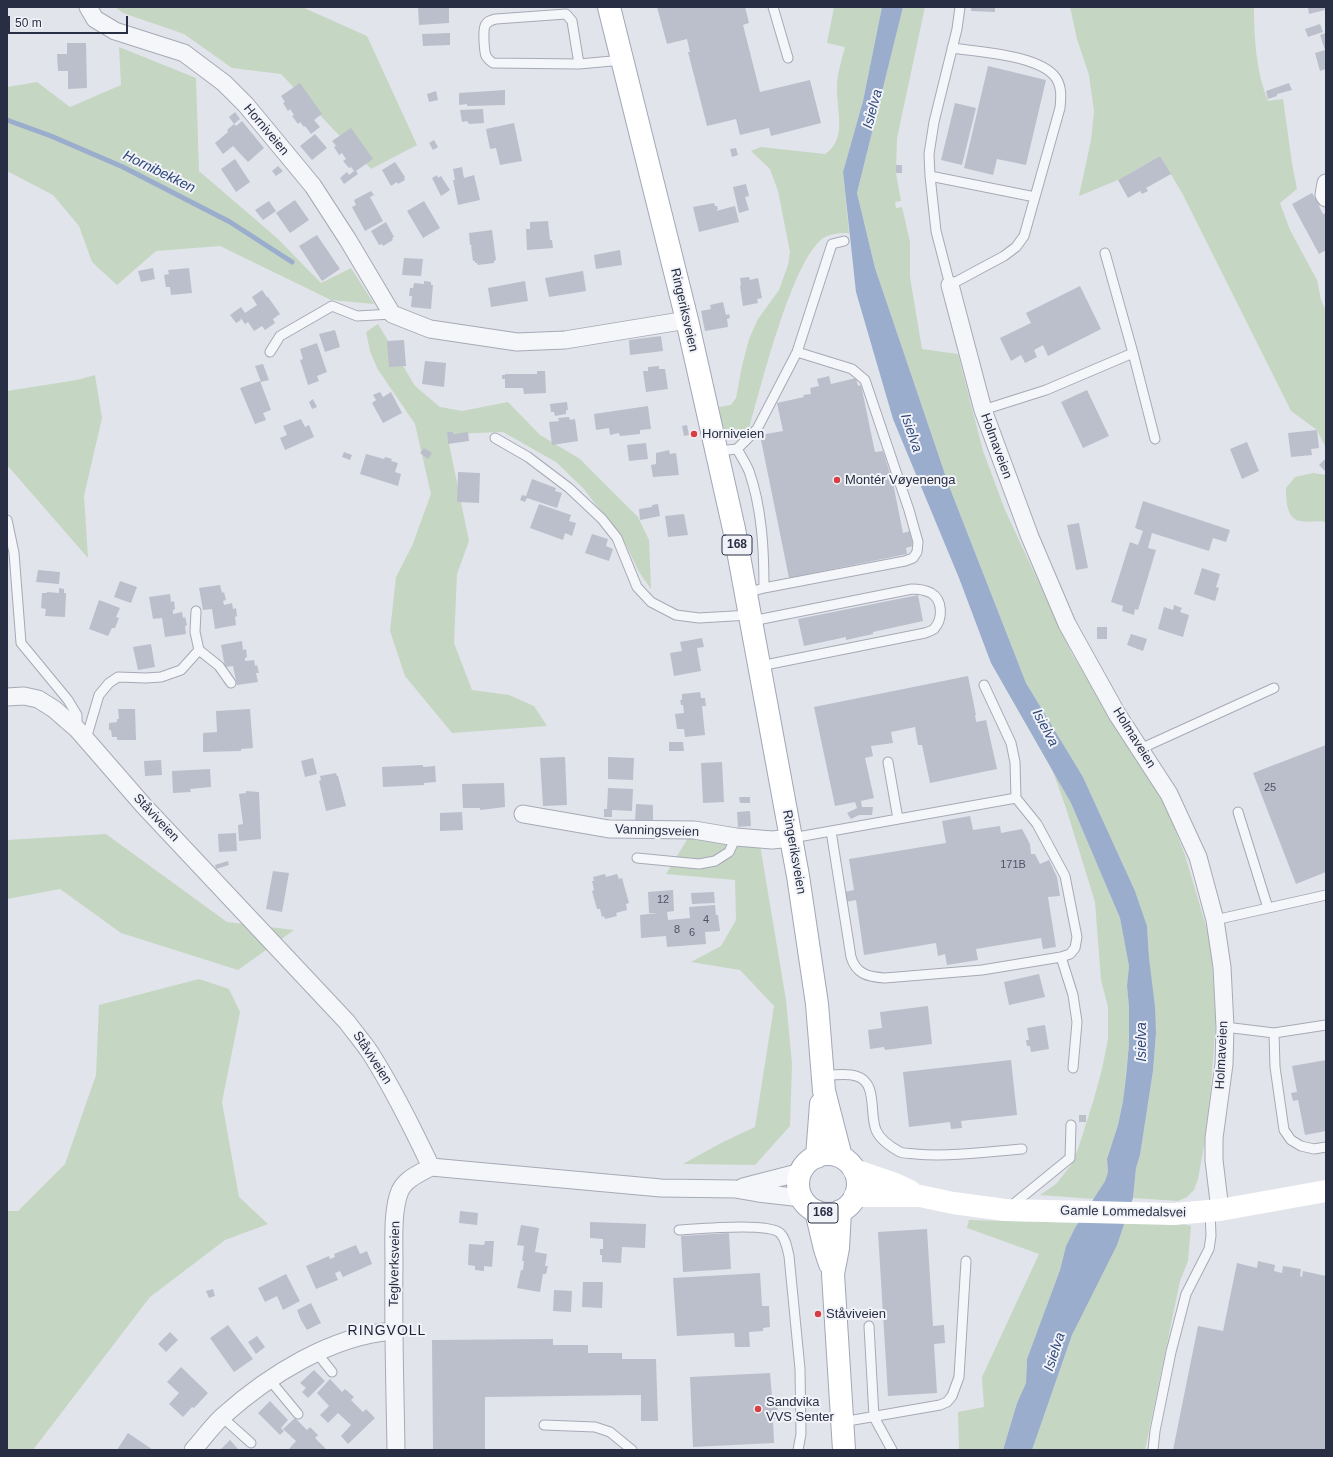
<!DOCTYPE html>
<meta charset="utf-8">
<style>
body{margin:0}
#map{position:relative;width:1333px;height:1457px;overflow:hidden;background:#e2e4eb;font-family:Helvetica,sans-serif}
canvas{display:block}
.frame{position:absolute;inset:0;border:8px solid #282f44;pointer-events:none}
.scale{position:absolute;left:8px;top:16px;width:120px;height:18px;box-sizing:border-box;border:2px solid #282f44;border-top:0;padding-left:5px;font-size:12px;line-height:14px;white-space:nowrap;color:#282f44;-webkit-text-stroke:3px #f2f3f8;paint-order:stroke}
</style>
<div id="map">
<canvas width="1333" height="1457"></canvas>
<div class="frame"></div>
<div class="scale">50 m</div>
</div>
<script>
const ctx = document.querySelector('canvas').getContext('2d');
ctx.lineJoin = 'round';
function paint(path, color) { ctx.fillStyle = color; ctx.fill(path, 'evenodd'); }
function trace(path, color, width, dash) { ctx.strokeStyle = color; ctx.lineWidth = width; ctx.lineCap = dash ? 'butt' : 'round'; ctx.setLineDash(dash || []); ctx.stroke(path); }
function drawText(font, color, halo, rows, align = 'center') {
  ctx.font = font + ' Helvetica,sans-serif'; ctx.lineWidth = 4; ctx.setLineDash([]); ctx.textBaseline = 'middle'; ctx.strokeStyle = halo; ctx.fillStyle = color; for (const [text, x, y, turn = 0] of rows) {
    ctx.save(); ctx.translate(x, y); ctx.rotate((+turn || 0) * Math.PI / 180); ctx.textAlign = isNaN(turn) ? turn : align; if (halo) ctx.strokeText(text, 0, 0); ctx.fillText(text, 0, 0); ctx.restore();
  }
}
const green = new Path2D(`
 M115,7H302L367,36L417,145L371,169L281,74L232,68L184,34L123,13Z
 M834,7H882L863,101L843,172L849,233C842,233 833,233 825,237C793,255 761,387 750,425L741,437L735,439L728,437L723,429L719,407L731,405L736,398L742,366L749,339L758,319L779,290L788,265L790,252L778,191L770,169L751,151L761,147L825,154C848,139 836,109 837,87C837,74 842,59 845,47L827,43Z
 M903,7H925L897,138L896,173L901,201L895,202L896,208L902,207L910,242V277L922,349L958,354L983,451L1005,510L1072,654L1164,802L1185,855L1208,933L1212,961L1216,1020L1211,1086L1204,1146L1198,1179L1194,1190L1187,1197L1178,1201L1133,1198L1136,1168L1140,1155L1153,1071L1156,1033L1149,958L1147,926L1135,891L1083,777L1026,683L949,486L875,268L857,193Z
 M1070,7H1254C1254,38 1256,72 1268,101L1283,99L1292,163L1297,189L1280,203L1290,230L1317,280L1321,300L1326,311V448L1317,430L1291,411L1182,193L1160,156L1118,180L1079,196L1091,140L1094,111L1089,75L1077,39Z
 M119,47L196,78L199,171L277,238L321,283L351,268L374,304L331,300L220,246L156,251L117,285L92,262L79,226L53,195L7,171V87L37,82L70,107L121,85Z
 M378,324L415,386L440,407L462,411L508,402L540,435L580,459L638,517L649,540L651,589L639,572L624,541L583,488L556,462L503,432L447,434L469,541L457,574L454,643L472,690L509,695L534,706L547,726L452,733L405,676L390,631L396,577L412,546L431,494L415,424L377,368L370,351L366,332Z
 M95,375L102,418L84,496L88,558L7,465V391L77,380Z
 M1313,473L1326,475V522C1318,520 1308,523 1300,521C1286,519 1286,498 1286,488L1295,477Z
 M1052,769L1071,803L1120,918L1129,966L1127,986L1129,1007V1044L1123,1101L1118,1125L1107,1159L1108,1172L1105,1181L1094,1199L1040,1195L1056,1184L1071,1165L1078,1149L1093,1102L1102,1069L1108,1039V1007L1101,980L1095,902L1066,808Z
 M106,834L227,922L294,930L238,970L121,933L60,889L7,899V840Z
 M688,838L760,845L786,1000L792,1064L790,1126L755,1165L683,1164L721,1143L755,1127L774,1006L740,970L691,962L721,946L736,920L735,880L666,874Z
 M199,979L229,989L240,1012L222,1102L239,1197L268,1224L225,1240L150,1297L33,1450H7V1211H18L65,1164L96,1075L99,1005Z
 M969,1220L1078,1223L1066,1246L1060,1270L1027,1359L1026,1383L1017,1403L1003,1450H959L958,1412L984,1407L982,1377L1039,1254L967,1228Z
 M1125,1223L1183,1224L1191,1226L1188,1261L1180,1281L1145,1450H1032L1072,1335Z`);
const water = new Path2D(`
 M882,7H903L857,193L875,268L949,486L1026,683L1083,777L1135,891L1147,926L1149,958L1155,1007L1156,1033L1153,1071L1140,1155L1136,1168L1133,1198L1117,1245L1072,1335L1032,1450H1003L1017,1403L1026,1383L1027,1359L1060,1270L1066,1246L1075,1228L1105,1181L1108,1172L1107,1159L1118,1125L1123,1101L1126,1076L1129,1044V1007L1127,986L1129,966L1120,918L1071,803L991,663L959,578L893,419L856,292L843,172L863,101Z`);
const stream = new Path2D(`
 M7,120L51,136L123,167L230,222L292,262`);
const building = new Path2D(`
 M418,7H449V23L419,25Z
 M657,7H745L749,23L743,25L760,92L810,80L821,123L771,136L769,128L740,135L736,119L707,126L688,52H690L687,39L667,44Z
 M971,7H995V12L971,11Z
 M1308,7H1324L1325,10L1309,14Z
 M1320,24L1323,32L1308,37L1305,29Z
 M450,33V45L423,46L422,34Z
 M1326,33V69L1320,71L1315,53L1325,50L1320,35Z
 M67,43H86L87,88L68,89V71H58L57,54H67Z
 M988,66L1046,80L1026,165L997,159L993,175L964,168Z
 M300,83L322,114L314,120L320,127L311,134L305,126L304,127L300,122L298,124L292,116L294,115L290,109L288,111L283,103L285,102L281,96Z
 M1289,83L1292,90L1277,94V96L1268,99L1266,91Z
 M505,90V105L467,106V104L459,105V93Z
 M436,91L438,100L429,102L427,94Z
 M955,103L976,108L962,165L941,160Z
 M483,109L484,123L469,124L467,121L462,122L460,110Z
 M235,112L240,119L234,124L229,117Z
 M242,121L264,148L248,162L233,146L223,154L215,143L228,132L227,130L234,124L236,126Z
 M514,123L522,161L500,165L496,148L490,149L486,129Z
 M351,128L373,159L356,171L358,174L344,184L340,178L347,172L349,175L354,171L351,167L349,168L343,161L346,159L342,153L339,155L334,147L336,146L332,141Z
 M315,134L327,148L312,160L300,146Z
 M434,140L438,147L433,150L429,143Z
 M736,148L738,155L732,157L730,149Z
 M1160,156L1171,174L1146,188L1148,191L1142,194L1140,191L1128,198L1118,180Z
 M235,159L250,182L236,192L221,169Z
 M395,162L405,177L404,178L405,180L398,184L397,182L391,186L382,170Z
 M896,165H902V173H896Z
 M278,166L283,171L276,176L272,171Z
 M462,167L464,178L474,175L480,200L458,205L453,180H455L453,169Z
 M437,175L438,178L441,176L450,190L441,196L432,178Z
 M746,184L749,196L745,197L749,210L739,213L733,187Z
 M371,191L374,195L370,197L383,221L365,231L352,207L356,205L354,200Z
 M1312,193L1315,198L1317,197L1321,204L1319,206L1323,214L1326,213V250L1319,254L1292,204Z
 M295,200L309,220L290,233L276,213Z
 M269,201L276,211L263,220L255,210Z
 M424,201L440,228L423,238L407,211Z
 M714,203L715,206H717L718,209L716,211L735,206L739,222L699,232L693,207Z
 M548,221L550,240H552L553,248L527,250L526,229H530V222Z
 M386,222L394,237L392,238L393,240L383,246L382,244L379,245L371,231Z
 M492,230L496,260L494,261V263L478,265L477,263H475V261H473L471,246L473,245H470L469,233Z
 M317,235L340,269L322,281L299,246Z
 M620,250L622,265L596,269L594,255Z
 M404,258L423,259L421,276L402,275Z
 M153,268L155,279L141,282L138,271Z
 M189,268L192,293L171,295L170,287H166L164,275L169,274L168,270Z
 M583,271L586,291L549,297L545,278Z
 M749,277L750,280L758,278L762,298L757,299L758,303L743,306L740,286L741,285L740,278Z
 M424,281L431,282V285H433L431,309L411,307L412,296H409L410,288H413L414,283L424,284Z
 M525,281L528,301L491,307L488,288Z
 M1080,286L1101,329L1048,356L1043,345L1034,350L1037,357L1025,363L1021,355L1011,361L1000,338L1031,323L1026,313Z
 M262,290L267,297H268L280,314L273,319L275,323L265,330L262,326L254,331L248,322L245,324L240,317L241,320L236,323L230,315L241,307L245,313L257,305L252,297Z
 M723,302L726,315L729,314L730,318L727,319L728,327L705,331L701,311L711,309L710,305Z
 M335,330L340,347L325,352L319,334Z
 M661,336L663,351L630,355L629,340Z
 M404,340L406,366L389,367L387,341Z
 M317,343L327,372L317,376L319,381L308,385L300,360L303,359L300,349Z
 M425,361L446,363L444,387L422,384Z
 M263,364L269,380L261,382L255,366Z
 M659,366V369H665L668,389L646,392L643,371H648V367Z
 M537,371H545L546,393L524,394L523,388H505V379H502V375H505V374H537Z
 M829,376L831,384L856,378L858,386L861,385L875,452L883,451L893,483L903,533L910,531L913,546L906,548L907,554L789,578L760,435L783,431L777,403L804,397L803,395L811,394L810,388L819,386L817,379Z
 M260,381L271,410L263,413L266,420L255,424L240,388Z
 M1087,390L1109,436L1083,448L1061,402Z
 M380,392L383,397L391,392L402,413L383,423L372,403L376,400L373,395Z
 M313,399L317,407L312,409L309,402Z
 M567,402L568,410H566V414L555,416L554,412H551L550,404Z
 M648,406L651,429L640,430V434L620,436L619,433L610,435L609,428L596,430L594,414Z
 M569,417L570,420L575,419L578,441L552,445L549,422L559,421L558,418Z
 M301,419L305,427L309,425L314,437L285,450L280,438L287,435L283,426Z
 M687,425L689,435L684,436L682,426Z
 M1317,430L1319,448L1311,449L1312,455L1291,457L1288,433Z
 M447,432H453V434L468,432L469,441L448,444Z
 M1247,442L1259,471L1242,479L1230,449Z
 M646,443L648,459L629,461L627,445Z
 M424,448L432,453L428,459L420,453Z
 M669,450L670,454L676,453L679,475L653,477L651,465L656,464V453Z
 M344,452L352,455L350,460L342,457Z
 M366,454L384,459L385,457L392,459L391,461L398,463L395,472L401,474L398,486L360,474Z
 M1326,458V472L1319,465Z
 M458,472L480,473L479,503L457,502Z
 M532,479L556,488L555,491L562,493L557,508L527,498L525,502L520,500L522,495L526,496Z
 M1143,501L1230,530L1226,542L1213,538L1209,551L1152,533L1148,548L1156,550L1138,610L1135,609L1134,615L1122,611L1123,606L1111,602L1130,542L1138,545L1143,531L1135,528Z
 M539,504L571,515L569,521L576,523L572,536L565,533L563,540L530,528Z
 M658,504L660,516L640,520L639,509L652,507V505Z
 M684,514L688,535L668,537L665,516Z
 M1079,523L1088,568L1076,570L1067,525Z
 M592,534L608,539L606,546L613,549L609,561L585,553Z
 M1202,568L1220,574L1216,587L1219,588L1215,601L1194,594Z
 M38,570L60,572L59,584L36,582Z
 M120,581L137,587L131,603L114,597Z
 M220,585L222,593L224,592L226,600L223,601L224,605L232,603L233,609L236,608L237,616L235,617L236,625L215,629L212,609L203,610L199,588Z
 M59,588L64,589V593H66L65,617L45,616L46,609L41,608L42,593H47V592L59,593Z
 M170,594L171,602L174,601L175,609L173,610V614L182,612L183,618L185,617L187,625L185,626L186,634L165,637L162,618L153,619L149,597Z
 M918,595L923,621L873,632V634L846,640V637L804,646L798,619Z
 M99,600L120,608L116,617L119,618L115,628H112L108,636L89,629Z
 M1174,605L1182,608L1180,612L1189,615L1183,637L1158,629L1164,607L1173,610Z
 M1097,627H1107V639H1097Z
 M1131,634L1147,639L1143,651L1127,645Z
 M702,638L704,647L697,648L701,671L674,676L670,653L682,651L680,642Z
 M242,641L243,650L246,649L247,657L245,658V661L254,660L255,666L257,665L259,673H256L258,682L237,685L233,666L225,667L221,645Z
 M151,644L155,667L138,670L133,647Z
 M968,676L976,715H975L976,722L986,720L997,769L930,783L922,745H918L915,727L891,732L893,743L871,746L873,756L865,758L874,798L861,801L862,807H873L872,815H859L851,819L847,813L857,808L855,802L835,806L814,707Z
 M700,692L701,698H705L706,706H702L705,735L685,737L684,729H677L675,714L684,713L683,705H681L680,700H682V694Z
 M118,709H135L136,740H117V737H112L111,730H109V723L117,722V719H119Z
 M250,709L253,748L241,749V751L203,752V733L217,732L216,711Z
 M669,742H683L684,751H669Z
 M1326,745V872L1296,884L1253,773Z
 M565,757L567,805L543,806L540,758Z
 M608,757L634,758L633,780L608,779Z
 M313,758L317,774L305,777L301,761Z
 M161,760L162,775L145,776L144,761Z
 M722,762L724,802L703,803L701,763Z
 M423,765V767L435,766L436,782L424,783V785L383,787L382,767Z
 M210,769L211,787L190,789L191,792L173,793L172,771Z
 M336,773L337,776H338L346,806L326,811L319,781L321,780L320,776Z
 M504,783L505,807L480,810V808H463L462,784Z
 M608,788L633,789L632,811L612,810V817H604V809H607Z
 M246,791L259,792L261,839L239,841L238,825L243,824L239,794L246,793Z
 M739,797H750V803H740Z
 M636,804L653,805V823L635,822Z
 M750,811L751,826L738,827L737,812Z
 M462,812L463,830L440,831V813Z
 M970,816L973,830L1000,826L1001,833L1022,829L1030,844L1031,854H1035L1040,864L1049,860L1057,877L1060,896L1048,897L1056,947L1043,949L1041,938L976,949L978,960L947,965L945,954L938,956L936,943L864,955L856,900L846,902L844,892L854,890L849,859L946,843L942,821Z
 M236,833L237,851L219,852L218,834Z
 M228,861L229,865L216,869L215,865Z
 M273,871L289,873L282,912L266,909Z
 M605,874L606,877L617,874L619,879L622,878L629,903L626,904L627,910L616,913L617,916L605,919L604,916L602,917L600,909H597L592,891L594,890L592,881H594L593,877Z
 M673,890L674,911L667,912L668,920L690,918L689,907L715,905L716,915H718L720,931L705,932L706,944L667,947L666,936L641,938L640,915L658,913H649L648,892Z
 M714,892L715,903L692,904L691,893Z
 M1039,974L1045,997L1009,1005L1004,982Z
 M928,1006L932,1044L885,1050L884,1047L870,1049L868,1030L882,1028L880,1012Z
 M1045,1025L1049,1049L1031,1052L1030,1046H1027L1026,1040H1029L1027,1028Z
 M1011,1060L1017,1115L961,1121L962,1128L951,1129L950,1122L909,1127L903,1072Z
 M1326,1060V1131L1305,1135L1298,1100L1293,1101L1291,1093L1297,1092L1292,1066Z
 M1079,1115H1086V1122H1079Z
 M460,1211L478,1213L477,1225L459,1223Z
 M590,1222L646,1224L645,1248L622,1247L621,1263L602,1262V1255H600V1249H603V1239L590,1238Z
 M521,1225L539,1228L535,1252L547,1254L545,1266H548L546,1274H543L540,1292L517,1288L521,1270H523L524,1261H522L524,1246L517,1245Z
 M927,1229L933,1326L944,1325L945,1343L934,1344L937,1393L888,1396L878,1232Z
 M729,1233L731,1269L683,1272L681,1236Z
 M485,1241H494L492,1267L484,1266V1271L475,1270V1266L468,1265L469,1244L484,1245Z
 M356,1245L360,1254L367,1251L372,1264L343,1277L340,1271L335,1273L338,1280L316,1289L306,1266L329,1256L330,1259L335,1257L334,1254Z
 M1258,1261L1275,1265L1274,1271L1282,1273L1283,1266L1301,1269L1300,1276L1302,1277L1303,1271L1326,1276V1450H1173L1198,1326L1223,1331L1237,1263L1257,1268Z
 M760,1273L762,1306H769L770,1327L763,1328V1331L749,1332L750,1347H735L734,1333L677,1336L673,1278Z
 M286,1274L300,1301L283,1310L277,1296L265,1302L258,1288Z
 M583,1282H603L602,1308L582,1307Z
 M213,1289L215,1296L209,1298L206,1291Z
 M554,1290L572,1291L571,1312L553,1311Z
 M311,1303L321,1323L307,1330L301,1320L297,1310Z
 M228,1325L253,1359L234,1372L210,1338Z
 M170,1332L178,1340L166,1352L158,1344Z
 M257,1336L265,1347L256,1354L248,1342Z
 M553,1339V1345H588V1353H622V1359H656L658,1421H641V1395L485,1397V1450H433L432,1340Z
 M181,1367L208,1393L194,1408L192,1407L183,1417L169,1404L179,1393L167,1382Z
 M314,1370L325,1381L308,1398L302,1392L306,1388L300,1383Z
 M770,1373L772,1397H777L778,1419H773L774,1443L693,1447L690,1377Z
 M330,1379L342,1392L345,1389L354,1397L351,1400L363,1412L366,1409L375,1418L348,1444L341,1436L351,1425L338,1413L328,1423L320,1415L329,1406L317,1393Z
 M270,1401L288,1420L281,1428L284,1431L280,1435L258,1413Z
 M295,1418L307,1430L310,1427L318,1435L315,1438L327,1450H288L296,1441L283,1429Z
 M128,1433L153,1450H117Z
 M230,1440L239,1450H220Z`);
const lane = new Path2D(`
 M773,7L788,58
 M952,48C979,52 1040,55 1056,78C1062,87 1061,98 1060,108L1024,236L1016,247L1004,256L950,285L936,231L930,176L929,154L934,122L957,29L960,7
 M579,64L572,21L566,14L496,19C491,20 487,21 485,26C483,31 484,50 486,56C488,59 490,61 493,63L579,64L623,60
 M930,176L1035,197
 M1105,253L1133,353L1155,439
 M270,352L280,336L332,306L357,316L392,314
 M983,410L1046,390L1133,353
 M495,438L528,457L569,488L602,519L617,538L637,587L651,602L676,615L699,618L750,615
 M737,449L757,429L797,352L832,244L844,241
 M718,451L737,449C741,456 746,464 749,471C762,508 764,550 764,588
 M7,520L14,553L21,643L68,700L77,715V729
 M746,593L764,588L905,561L913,558L917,552L918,542L909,510L865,380L852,369L797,352
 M196,611L195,632L199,650L219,666L231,683
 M752,621L912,589C919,589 925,590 931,593C943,600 943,619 934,629C931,631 928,632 925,633L760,666
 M86,739L99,695L109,683L118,677L146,678L161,677L181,670L199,650
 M1140,749L1274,688
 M888,762L898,819
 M1238,812L1268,908
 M831,831L851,957C856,974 868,977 885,978L982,970L1061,957L1070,954L1075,948L1077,937L1065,876L1037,824L1016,798L1015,762L1011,743L984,685
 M792,838L1016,798
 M637,858L699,864L715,861L729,852L736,837
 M1215,920L1326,895
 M1061,957L1073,995L1077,1022L1073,1068
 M1225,1027L1274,1033L1326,1025
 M1274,1033L1275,1067L1284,1130L1291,1140L1301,1146L1314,1149L1326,1147
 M823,1076C833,1075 846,1073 856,1076C878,1082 869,1113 876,1130C880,1140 891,1147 900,1152C905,1154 911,1153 915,1154C950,1157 987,1152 1022,1149
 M1011,1206L1070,1158L1071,1125
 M679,1230C698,1229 768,1222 780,1233C786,1239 787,1248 789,1256L800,1369L801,1434L798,1450
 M869,1326L874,1417L892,1450
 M317,1353L332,1372
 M269,1379L298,1414
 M222,1417L251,1443
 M842,1422L940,1405L947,1402L952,1396L959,1377L966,1261
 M544,1425L595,1427L610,1432L632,1450
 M1153,1450L1155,1431L1171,1352L1186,1294L1209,1249L1211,1236L1210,1211`);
const street = new Path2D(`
 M88,7L95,19L115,31L184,53L224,83L246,105L313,186L348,240L392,314L430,329L517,342L565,340L687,320
 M1326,183L1324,195L1326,198
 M950,285L983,410L1030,537L1067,624L1117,714L1169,794L1198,857L1215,920L1222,967L1225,1027L1224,1064L1214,1138V1160L1220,1210
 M7,697L24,696L38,699L54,709L77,729L144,806L347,1022C355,1033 364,1043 371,1054C394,1090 413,1129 431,1167L661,1188L735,1189L758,1193L802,1198
 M523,814L609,829L694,830L736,837L772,840L792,838
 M743,1187L801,1172
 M193,1450C203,1439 212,1426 223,1416C269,1375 331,1336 393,1331
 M396,1450C395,1388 393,1326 394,1264C394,1244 392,1209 400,1191C405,1179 420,1173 431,1167`);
const secondary = new Path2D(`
 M854,1170L895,1184L910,1191
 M855,1196H920L953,1203L1005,1210L1174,1214L1220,1210L1326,1191`);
const primary = new Path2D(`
 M609,7L687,320L734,529L798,876L817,1004L824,1091L841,1157
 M798 1184a30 30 0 1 1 60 0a30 30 0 1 1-60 0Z
 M817,1157L821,1104
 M816,1211L825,1249L830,1264
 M840,1211L838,1248L833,1274L844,1450`);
const markers = [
 [694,434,4,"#d73f44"],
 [837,480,4,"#d73f44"],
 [818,1314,4,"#d73f44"],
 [758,1409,4,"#d73f44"]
];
const numberNames = [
 ["25",1270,788],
 ["171B",1013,865],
 ["12",663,900],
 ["4",706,920],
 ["8",677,930],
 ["6",692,933]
];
const shields = [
 [737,545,30],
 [823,1213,30]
];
const shieldNames = [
 ["168",737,545],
 ["168",823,1213]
];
const streetNames = [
 ["Horniveien",266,130,50],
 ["Ringeriksveien",684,310,77],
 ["Holmaveien",996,446,70],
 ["Holmaveien",1134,738,58],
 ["Ståviveien",156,818,47],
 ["Vanningsveien",657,831,2],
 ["Ringeriksveien",794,852,80],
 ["Holmaveien",1222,1055,-87],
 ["Ståviveien",372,1058,57],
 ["Gamle Lommedalsvei",1123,1212,1],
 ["Teglverksveien",395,1264,-89]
];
const poiNames = [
 ["Horniveien",702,434],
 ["Montér Vøyenenga",845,480],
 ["Ståviveien",826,1314],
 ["Sandvika",766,1402],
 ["VVS Senter",766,1417]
];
const waterNames = [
 ["Isielva",873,109,-75],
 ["Hornibekken",159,172,26],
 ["Isielva",911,433,71],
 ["Isielva",1045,728,62],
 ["Isielva",1142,1042,-90],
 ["Isielva",1055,1352,-72]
];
const neighbourhoodNames = [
 ["RINGVOLL",387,1331]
];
paint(green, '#c5d6c2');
paint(water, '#9aadcd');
trace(stream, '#9aadcd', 5);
paint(building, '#bbbfcb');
trace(lane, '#a6aab6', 11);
trace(street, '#a6aab6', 19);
trace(primary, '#a0a7b8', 24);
trace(lane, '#f5f6f9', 9);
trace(street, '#f5f6f9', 17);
trace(secondary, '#fff', 22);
trace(primary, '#fff', 22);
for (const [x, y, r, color] of markers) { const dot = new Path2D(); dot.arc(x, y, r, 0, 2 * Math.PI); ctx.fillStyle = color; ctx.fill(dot); trace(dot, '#f2f3f8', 1.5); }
drawText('11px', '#4d5366', null, numberNames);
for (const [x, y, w] of shields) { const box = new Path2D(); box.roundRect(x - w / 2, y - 10, w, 20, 3); ctx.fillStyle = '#f2f3f8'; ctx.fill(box); trace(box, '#282f44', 1); }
drawText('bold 12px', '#282f44', null, shieldNames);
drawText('13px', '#282f44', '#f2f3f8', streetNames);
drawText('13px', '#282f44', '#f2f3f8', poiNames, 'left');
drawText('italic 14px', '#2f487b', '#f2f3f8', waterNames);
ctx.letterSpacing = '1px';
drawText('14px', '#1b2035', '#f2f3f8', neighbourhoodNames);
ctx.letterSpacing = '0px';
</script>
